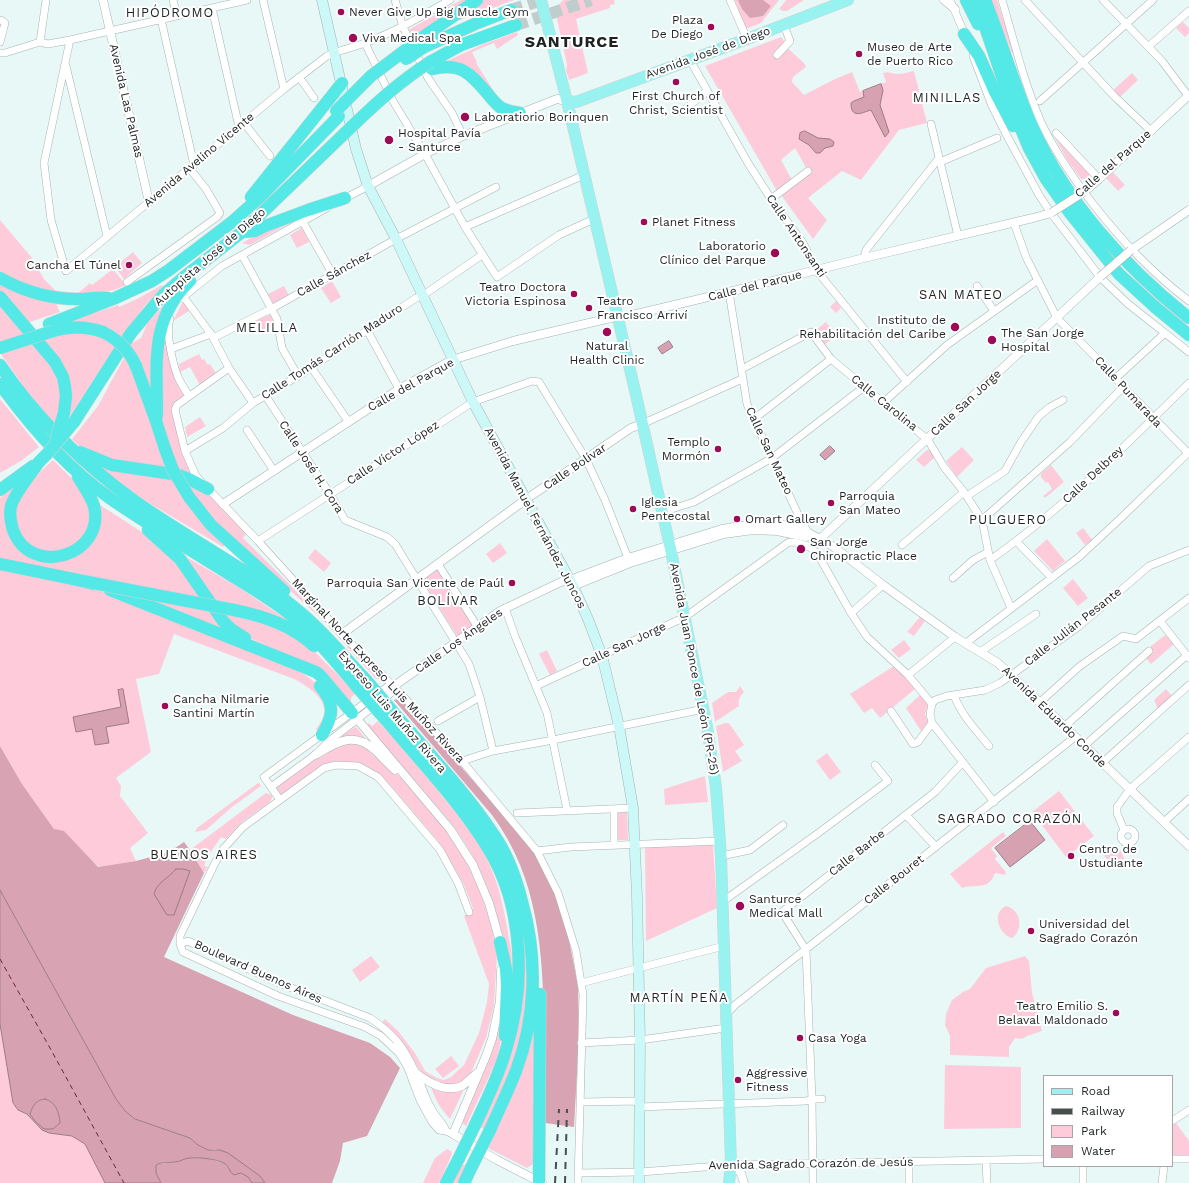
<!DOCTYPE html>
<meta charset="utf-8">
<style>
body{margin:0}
#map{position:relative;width:1189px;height:1183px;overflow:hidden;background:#e8f8f7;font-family:"Work Sans",sans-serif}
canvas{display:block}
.legend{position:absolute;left:1043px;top:1075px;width:130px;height:92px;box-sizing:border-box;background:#fff;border:1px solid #a5a7a7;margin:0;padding:5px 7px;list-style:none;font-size:12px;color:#1d2323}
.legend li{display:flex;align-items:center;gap:8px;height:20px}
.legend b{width:20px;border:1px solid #a5a7a7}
</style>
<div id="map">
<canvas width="1189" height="1183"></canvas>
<ul class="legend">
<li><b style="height:5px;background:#98f2f0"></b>Road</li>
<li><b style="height:5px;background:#474f4e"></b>Railway</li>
<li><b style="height:11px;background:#fecbdb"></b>Park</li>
<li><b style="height:11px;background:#d6a1b1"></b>Water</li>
</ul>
</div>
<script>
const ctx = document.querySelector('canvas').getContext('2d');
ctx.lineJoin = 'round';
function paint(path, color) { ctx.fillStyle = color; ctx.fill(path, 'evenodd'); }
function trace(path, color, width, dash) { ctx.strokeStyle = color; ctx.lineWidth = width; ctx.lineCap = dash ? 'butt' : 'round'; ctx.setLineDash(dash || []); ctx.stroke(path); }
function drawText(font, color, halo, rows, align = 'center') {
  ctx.font = font + ' "Work Sans",sans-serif'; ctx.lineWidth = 4; ctx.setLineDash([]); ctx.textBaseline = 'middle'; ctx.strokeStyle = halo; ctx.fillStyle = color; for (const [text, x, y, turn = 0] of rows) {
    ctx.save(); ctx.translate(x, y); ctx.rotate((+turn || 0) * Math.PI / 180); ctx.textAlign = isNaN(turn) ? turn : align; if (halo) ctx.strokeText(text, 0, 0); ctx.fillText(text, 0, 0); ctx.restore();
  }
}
const green = new Path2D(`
 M461,0H472L413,39L409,30L410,29Z
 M484,0H514L452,23Z
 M563,0H614L615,4L610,5V8L576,19L588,73L569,80L566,70L567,65L555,10Z
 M735,0H779L761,23L746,29Z
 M786,0H804L787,11H783L779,9Z
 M991,0H997L1014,52L1012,53Z
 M1183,22L1189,28V33L1185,37L1176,28Z
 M517,32L518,35L497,49L494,43L472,52L477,62L476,63L499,99L447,61L484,44Z
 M781,37L785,42L783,44L805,64L806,67L793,77L792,82L804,95L835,79L852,72L860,92L886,82L883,73C888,71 891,73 897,74C903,74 908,72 914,71L927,123L899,130L861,180L842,171L808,198L827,220L813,239L781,195L809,173L795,148L781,160L792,180L777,191L705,66Z
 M1132,73L1138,80L1120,97L1113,90Z
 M1055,138L1089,174V177L1085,179H1081L1068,161Z
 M1113,172L1125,185L1118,191L1106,178Z
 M315,209L250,245L242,243L261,232Z
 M0,220L32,258L44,279L56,291L78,293L90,283L92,285L113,269L126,285L114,290L97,293L53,294L0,275Z
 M302,228L309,242L297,248L290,235Z
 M133,252L142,263L124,279L115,267Z
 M332,281L341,297L331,303L321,288Z
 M0,282L55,301L60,312L27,323L0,292Z
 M162,285L164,287L147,303L121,337L51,328L118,305L119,307L137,299Z
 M284,286L290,297L274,305L268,294Z
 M183,301L189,311L173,321Z
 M836,301L841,308L836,313L830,307Z
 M0,302L52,363L62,392L56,425L32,398L0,353Z
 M163,306L166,309L155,391L149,393L130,347L132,343L141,338L147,324Z
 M270,315H271L275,329L264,334L262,330L260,331L255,322L263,317Z
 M167,322L184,397L176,403C178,429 179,454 194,476L180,473L162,428L159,356Z
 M826,322L832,330L820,341L817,337L816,330Z
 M74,331L99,336L116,345L70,416L67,415L68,402L41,339Z
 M833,331L837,335L824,345L821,341Z
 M126,354L168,470L137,466L85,452L72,439L98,406Z
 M199,354L202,360L204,359L208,365L210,364L216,373L200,385L190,367L180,372L179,364Z
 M0,399L39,447L21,461L0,473Z
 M200,417L206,426L187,437L185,427Z
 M962,447L974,460L957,477L946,461Z
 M927,450H930L935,457L924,467L916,460Z
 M53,460L97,503L165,547L205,600L0,560V498L13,488L15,491L28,483Z
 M97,465L172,477L225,544L223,547L144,500Z
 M1051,465L1064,482L1045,498L1043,496L1052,489L1048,482L1046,483L1041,477V474Z
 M184,480L208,494L247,533L243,538L338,632L381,677L380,679H376L324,621L219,527Z
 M1083,528L1092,540L1085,545L1076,533Z
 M1047,539L1065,561L1053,571L1034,551Z
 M500,543L507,553L493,563L486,554Z
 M315,549L331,563L324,572L308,558Z
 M183,555L241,589L289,621L286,624L212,601Z
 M0,569L91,588L127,599L292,666L312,680L318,686L327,708L321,727L317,731L316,729C337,705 314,690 294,679L174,634L159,674L136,679L151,752L116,778L121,786L120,796L148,833L130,848L136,861L99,867L54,829L22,784L0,746Z
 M438,569L473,625L457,636L422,580Z
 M1073,579L1088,598L1078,606L1063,588Z
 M144,597L210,608L235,635Z
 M220,612L264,620L310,647L338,675L355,694L351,698V702L350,704L305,662L247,637Z
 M920,617L925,621L914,636L907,632Z
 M1165,635L1174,644L1151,664L1146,658L1153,651L1150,647Z
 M904,640L911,649L899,658L891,650Z
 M547,650L557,671L550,675L539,654Z
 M894,666L902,674L915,689L880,718L872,708L864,713L850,694Z
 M740,686L744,692C740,696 738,700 739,706L715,722L712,703L728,692H736Z
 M1166,689L1173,697L1158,709L1154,700Z
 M920,695L928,704L925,714L928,722L921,731L906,708Z
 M378,721C403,749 428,778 451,807C465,825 481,844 490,866C499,885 503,906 507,927C509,940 514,957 511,970C498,913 487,872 452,824L367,725L369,723L372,726Z
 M725,723H729L744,745L735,751L742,761L723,772L716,726Z
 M355,727L357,728L366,739L342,738L341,736Z
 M351,743L363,745L383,764L403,779L451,835L463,854L482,897L490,921L497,953L494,1005L486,1038L473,1068L470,1074L462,1081L456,1084H435L423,1075L400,1040L383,1023V1021L385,1019L398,1031L415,1053L425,1071L437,1078L444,1080L451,1077L464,1065L479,1033L487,1002L489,984L464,916L472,911L473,908L463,883L438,841L391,786L376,772L365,765L354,762H339L284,795H280L277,790V787L331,748Z
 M827,753L841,772L830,780L816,761Z
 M705,776L708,802L665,805L664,789Z
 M258,783L260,784L261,786L232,807L206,830L195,832L197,828Z
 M1059,791L1094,836L1066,857L1032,812Z
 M266,793L272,795V798L270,802L242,822L226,839L221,837L208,856L204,866L208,867L204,873L190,850Z
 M627,812L628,840H617V813Z
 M477,817L502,857L521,909L529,974L524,1019L513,1066L484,1129L480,1127L507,1064L520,932Z
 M1003,832L1006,836L991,848L997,856L995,859L1006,872L1005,875L995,873C988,892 975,883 962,888L950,874Z
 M713,845L717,908L646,941L645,847Z
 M1118,846L1125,860L1113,868L1104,855Z
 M1006,906C1021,909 1024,930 1012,938C999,935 991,912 1006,906Z
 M371,956L380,967L360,982L352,970Z
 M1025,956L1029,961L1032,993L1042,1031L1027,1036L1022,1039L1015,1038L1009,1047V1057L950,1055V1036L945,1025L946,1014L952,1000L963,992L970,989L986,968Z
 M537,1000L533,1164L527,1168L488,1148L493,1138Z
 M500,1019L501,1039L498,1057L466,1126L459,1120Z
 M0,1024L13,1104L18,1110L27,1114L42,1130L49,1133L72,1136L85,1144L105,1183H0Z
 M451,1056L459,1066L443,1078L435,1069Z
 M945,1065L1021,1067V1128L944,1129Z
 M431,1087C445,1093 451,1092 465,1087L450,1119C441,1109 435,1100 431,1087Z
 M1176,1123L1189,1141V1157L1172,1156V1125Z
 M447,1149L451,1151L452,1154L439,1183H423L435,1158Z
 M462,1164L466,1166L457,1183H453Z`);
const forest = new Path2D(`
 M738,0H763L771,6L763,16L750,18L742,9Z
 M397,699L404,702L513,826L536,856L556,897L569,940L578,986L579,1037L574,1127L545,1123C544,1092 544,1060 544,1029C543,953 539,878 492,815L394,700Z
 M0,746L22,784L54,829L64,831L98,867L136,861L169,852L184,842L190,850L204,873L164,957L293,1015L370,1043L390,1057L400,1068L367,1136L343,1143L340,1161L332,1183H265L260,1176L216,1149L208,1150L198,1145L190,1138L135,1119L125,1111L116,1099L0,890Z
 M45,1099C56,1102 59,1112 60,1123L53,1129H44L35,1121L30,1114C33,1105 36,1100 45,1099Z
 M188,1158H205L224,1163L234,1175L241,1173L248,1177L252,1183H161L156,1173V1165L159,1164L176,1162Z`);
const water = new Path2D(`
 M881,84L883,90L880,105L889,132L885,137L871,110C861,113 851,119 851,103L854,101L864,97L863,91Z
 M805,131L818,138L830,139L834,142L833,146L825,148L820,153H816L809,145L799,139L800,133Z
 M669,341L673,347L662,354L658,348Z
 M830,446L835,451L825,460L820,455Z
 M123,689L129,723L106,727L109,743L95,745L92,729L76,732L73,717L121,707L118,690Z
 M1030,821L1045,840L1010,867L995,848Z
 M176,869H183L190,871L174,915H167L154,894C157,882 168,879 176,869Z
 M0,890L116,1099L125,1111L135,1119L190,1138L198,1145L208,1150H220L228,1153L260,1176L265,1183H252L248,1177L241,1173L234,1175C229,1172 229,1166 224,1163C216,1159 198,1157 190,1158C184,1158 180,1162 175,1162C168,1163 161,1162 156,1165V1173L161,1183H105L85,1144L72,1136L49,1133L42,1130L27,1114L18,1110L13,1103L0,1024ZM45,1099C56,1102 59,1112 60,1123L53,1129H44L35,1121L30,1114C33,1105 36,1100 45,1099Z`);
const ferry = new Path2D(`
 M0,959L50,1048L124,1183`);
const motorwayTunnel = new Path2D(`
 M511,10L542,0
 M516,25L591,0`);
const minor = new Path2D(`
 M173,0L177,16
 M263,0L284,89
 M395,0L403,27L428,78L452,113L463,136
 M730,0L747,39
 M950,0L966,37
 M1002,0C1014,41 1024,83 1041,122C1055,152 1073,178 1093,204C1123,242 1151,272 1189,301
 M1025,0L1114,96L1151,131
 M1103,0L1162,61L1189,97
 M212,8L239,127
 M161,19L194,165
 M0,20L3,21L5,23L0,42
 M70,40L44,163L51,220L66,271L284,89L327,56C339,50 352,48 365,43C395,32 422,16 450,0
 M40,42L48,44L70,40L247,0
 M40,42L46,0
 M365,43L393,101L425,154L465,227L497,277L559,235L594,219
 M1149,46L1189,11
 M0,53H5L40,42
 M777,55L790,41L784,25
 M973,56L992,106L1006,134L1039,195L1051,213L1100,277L1127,303L1189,352
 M690,60L748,163L771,199L803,243L817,271L907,382
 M66,66L107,236
 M299,77L314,98
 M1040,101L1153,0
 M682,112L707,91
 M244,123L270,156
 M931,124L958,236
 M1056,133L1099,179
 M940,162L997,138
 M771,199L808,171
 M342,200L368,186
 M303,222L333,275
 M1014,223L1026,257L1057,318L1116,378L1117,380L1189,454
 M465,227L584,175
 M242,255L277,319L282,348L298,376
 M864,258L866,250L939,158
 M127,282L217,217L220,213L206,189L190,169
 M977,286L994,311
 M729,292L747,404L802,523L808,532
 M183,296L211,334L229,368L253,403
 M182,298L222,266L327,208
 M170,319C165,332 173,364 178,377C181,384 185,390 189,396
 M367,330L399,389
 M213,338L271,309L396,239L496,187
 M171,349L211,334
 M311,367L348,421
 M229,368L177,405L175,410L185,451L196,476L258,541L342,634L400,693L462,761L537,851L558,893L576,951L581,983L583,994L578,1183
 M742,369L811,332L831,359L928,440L944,467L964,492L982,520L990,560L1011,608
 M1116,378L1165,333
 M265,395L330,494L345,520L387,537L395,544L469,664L480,697L493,751
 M884,402L947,345L1038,280
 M754,419L831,359
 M642,424L742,379
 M247,430L274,471
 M185,451L223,428L253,403L298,376L416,298L422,296L482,255
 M967,496L1005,471L1021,442L1039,416L1050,407L1063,400
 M662,512L694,502L772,458L864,387
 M982,520L1070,442L1123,387
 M258,541L473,402L532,381L539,382L586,459L605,500L628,558
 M1017,542L1052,578
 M902,545L964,492
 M990,560C1063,509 1126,445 1189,383
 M438,564L477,626
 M953,578L973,560L988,552
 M505,608L515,636L547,713L567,810
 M851,613L883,585
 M1160,621L1189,658
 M966,643L1079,557L1122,517L1189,452
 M980,652L1036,614
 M908,675L955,637
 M536,686L685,617L789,542C801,542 809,545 817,553L851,613L867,637L908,675L932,704
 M954,695C961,715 976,730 989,746
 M1039,703L1080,666L1123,636L1136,639L1189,598
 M932,704L935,700L947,696L985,690L1000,683L1078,627L1149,566L1189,550
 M932,704L930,714L932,723L994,802
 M891,711L913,744L918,742L932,723
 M438,721L480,697
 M1064,727L1149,651
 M1084,746L1186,656
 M462,761L493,751L553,740L704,709
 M1102,763L1189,685
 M271,787L315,755L328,742L392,692L394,686L387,687L264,777L280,800
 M614,809V845
 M517,813L633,808
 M906,815L936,847
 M1164,822L1189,799
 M1121 836a7 7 0 1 1 14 0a7 7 0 1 1-14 0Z
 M1124,830L1117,813V807L1130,789L1189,737
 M537,851L571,847L720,841
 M721,856L750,850L783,825
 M722,902L817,834L888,781L875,765
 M180,944L188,941L279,983L370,1018C399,1037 408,1054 421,1085C424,1093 427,1101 431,1108C435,1117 443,1122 446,1131
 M581,983L724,946
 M726,1015L735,1005L1075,737
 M581,1043L640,1040L726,1028
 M580,1102L639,1101
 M639,1107L806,1101L812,1099H822
 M1172,1121L1189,1110
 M453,1134L446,1131L439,1130L432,1122L420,1100L407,1066L399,1053L381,1036L365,1027L278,996L183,952L180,944V936L215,863L224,848L243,827L324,768L336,765L358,766L378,777L440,850L458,883L469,912
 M1172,1159H1189
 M986,1160L987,1183
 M909,1162V1183
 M1083,1166V1183
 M578,1173L640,1172L731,1165L1044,1159
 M813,1183L812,1099L806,950L782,912L935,792L963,762
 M1162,1183L1164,1166`);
const tertiary = new Path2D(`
 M103,0L149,202
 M944,0L955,9
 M368,186L425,154L463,136L557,99L567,101
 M1084,192L1099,179L1189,95
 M1131,250L1189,210
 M223,504L399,389L452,360L513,341L606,319L628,316L729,292L864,258L1033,218L1051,213
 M820,539L1100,277
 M573,586L630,563L724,534L753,530L777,531L806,537L810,534
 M342,634L525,500L631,428L642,424
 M394,686L500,611L563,581L570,580L628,558L722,529L753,524H777L798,527L834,547L883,585L955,637L998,663L1012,676L1189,846
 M352,713L450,829L473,865L489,903L500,942V947
 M315,755C336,743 353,730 375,750C382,757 388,764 395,770
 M501,970L500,1001L492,1039L486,1056L453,1134L497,1160L542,1183
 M417,1074C429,1083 446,1093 462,1086C467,1083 472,1077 477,1073
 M731,1165L741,1173L744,1183`);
const secondary = new Path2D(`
 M322,0L356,149L368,186L396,239L473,402L573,586L588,619L602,656L619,726L633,808L637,896L640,1040L639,1183`);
const primary = new Path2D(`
 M541,0L567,101L636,395L671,551L707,727L716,787L721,856L731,1165L729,1183
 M567,101L576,102L747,39L848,0`);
const motorway = new Path2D(`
 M966,0L978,24
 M976,0L1014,112L1029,148L1046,179L1070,213L1119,274L1155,307L1189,335
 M985,0C1002,42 1014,86 1033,128C1066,202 1126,268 1189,318
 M964,34L979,56L995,92L1013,126
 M420,39L477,0
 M424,47L475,24L511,10
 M430,62L461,45L516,25
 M432,69C460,62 470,73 487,93C491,98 495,103 500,107C506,111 513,112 520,113
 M251,197L342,83
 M242,232L255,231L265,226L308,210L345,198
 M0,278C25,292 54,300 83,299C92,298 99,297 108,298
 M0,297L55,362L63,377L65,387L66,396L64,413
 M49,324L113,299L152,281L169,270L232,222L260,197L339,116
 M53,331C70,326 86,326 103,332
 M0,365C37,419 83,464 136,502C190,540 250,570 301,613C325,633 345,658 366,680
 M136,366L156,421L165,449
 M0,384C31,427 67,468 111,499C149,525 189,549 229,574C248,586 269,598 287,612C313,634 335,661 357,687
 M156,421L157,413C157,361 150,319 190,281
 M74,422L131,333L163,295L184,277L242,232L344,134
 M80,452L112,465L179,475L191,480L208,489
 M39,462C31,474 14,494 11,506C9,514 11,523 13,530C31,579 106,555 94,506C91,496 84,487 78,477
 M0,490L33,466
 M189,497L211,525L284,591
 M148,530L180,559L223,621L231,629L245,638
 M0,564L83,581L93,584
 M110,590L316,672L321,676L352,713
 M234,610C263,616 292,625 314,646
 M320,686C335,704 334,715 322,735
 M394,713C428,753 465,791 494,835C508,855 516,878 522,902C538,958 536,1017 516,1071C508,1091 499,1110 490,1130
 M386,720C420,761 459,801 488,848C524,906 526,986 506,1050C499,1075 487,1099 476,1123
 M500,942L506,969L507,986L505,1036
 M539,1181L540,994
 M446,1183L458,1160
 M464,1183L471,1168`);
const rail = new Path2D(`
 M555,1183L559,1109
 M565,1183L567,1109`);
const tertiaryBridge = new Path2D(`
 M1051,213L1084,192
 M1100,277L1131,250`);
const motorwayBridge = new Path2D(`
 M406,59L424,47
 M336,111L371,76L420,39
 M344,134C372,107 396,84 430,62
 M103,332C119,340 129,350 136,366
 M0,348L53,331
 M56,442L58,432L64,413
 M165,449L173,470L189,497
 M39,462L47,454L74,422
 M83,581L234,610
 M366,680L394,713
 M357,687L386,720
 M458,1160L476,1123
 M471,1168L490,1130`);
const markers = [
 [341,12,4,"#9d0b56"],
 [711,27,4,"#9d0b56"],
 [353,38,5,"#9d0b56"],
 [859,54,4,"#9d0b56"],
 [676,82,4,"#9d0b56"],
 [465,117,5,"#9d0b56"],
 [389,140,5,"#9d0b56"],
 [644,222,4,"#9d0b56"],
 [775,253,5,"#9d0b56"],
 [129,265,4,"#9d0b56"],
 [574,294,4,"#9d0b56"],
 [589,308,4,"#9d0b56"],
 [955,327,5,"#9d0b56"],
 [607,332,5,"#9d0b56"],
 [992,340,5,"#9d0b56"],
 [718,449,4,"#9d0b56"],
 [831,503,4,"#9d0b56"],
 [633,509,4,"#9d0b56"],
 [737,519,4,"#9d0b56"],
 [801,549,5,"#9d0b56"],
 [512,583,4,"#9d0b56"],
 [165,706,4,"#9d0b56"],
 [1071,856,4,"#9d0b56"],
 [740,906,5,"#9d0b56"],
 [1031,931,4,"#9d0b56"],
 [1116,1013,4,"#9d0b56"],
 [800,1038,4,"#9d0b56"],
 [738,1080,4,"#9d0b56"]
];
const poiNames = [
 ["Never Give Up Big Muscle Gym",349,12],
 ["Plaza",703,20,"right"],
 ["De Diego",703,34,"right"],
 ["Viva Medical Spa",362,38],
 ["Museo de Arte",867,47],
 ["de Puerto Rico",867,61],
 ["First Church of",676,96,"center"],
 ["Christ, Scientist",676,110,"center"],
 ["Laboratiorio Borinquen",474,117],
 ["Hospital Pavía",398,133],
 ["- Santurce",398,147],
 ["Planet Fitness",652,222],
 ["Laboratorio",766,246,"right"],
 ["Clínico del Parque",766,260,"right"],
 ["Cancha El Túnel",121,265,"right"],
 ["Teatro Doctora",566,287,"right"],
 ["Victoria Espinosa",566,301,"right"],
 ["Teatro",597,301],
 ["Francisco Arriví",597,315],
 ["Instituto de",946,320,"right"],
 ["Rehabilitación del Caribe",946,334,"right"],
 ["The San Jorge",1001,333],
 ["Hospital",1001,347],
 ["Natural",607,346,"center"],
 ["Health Clinic",607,360,"center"],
 ["Templo",710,442,"right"],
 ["Mormón",710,456,"right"],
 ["Parroquia",839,496],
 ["San Mateo",839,510],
 ["Iglesia",641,502],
 ["Pentecostal",641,516],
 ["Omart Gallery",745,519],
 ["San Jorge",810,542],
 ["Chiropractic Place",810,556],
 ["Parroquia San Vicente de Paúl",504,583,"right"],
 ["Cancha Nilmarie",173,699],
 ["Santini Martín",173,713],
 ["Centro de",1079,849],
 ["Ustudiante",1079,863],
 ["Santurce",749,899],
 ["Medical Mall",749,913],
 ["Universidad del",1039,924],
 ["Sagrado Corazón",1039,938],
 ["Teatro Emilio S.",1108,1006,"right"],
 ["Belaval Maldonado",1108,1020,"right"],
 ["Casa Yoga",808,1038],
 ["Aggressive",746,1073],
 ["Fitness",746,1087]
];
const streetNames = [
 ["Avenida José de Diego",708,53,-20],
 ["Avenida Las Palmas",126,101,77],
 ["Avenida Avelino Vicente",199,160,-40],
 ["Calle del Parque",1113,164,-41],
 ["Calle Antonsanti",796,236,56],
 ["Autopista José de Diego",210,257,-41],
 ["Calle Sánchez",334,274,-29],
 ["Calle del Parque",755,286,-14],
 ["Calle Tomás Carrión Maduro",332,352,-33],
 ["Calle del Parque",411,385,-29],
 ["Calle Pumarada",1128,392,47],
 ["Calle Carolina",884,403,39],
 ["Calle San Jorge",966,403,-43],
 ["Calle San Mateo",769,451,65],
 ["Calle Víctor López",393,453,-33],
 ["Calle José H. Cora",311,467,57],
 ["Calle Bolívar",575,467,-34],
 ["Calle Delbrey",1093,475,-43],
 ["Avenida Manuel Fernández Juncos",535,518,62],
 ["Calle Julián Pesante",1073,627,-38],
 ["Calle Los Ángeles",459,641,-35],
 ["Calle San Jorge",624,645,-25],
 ["Avenida Juan Ponce de León (PR-25)",694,669,79],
 ["Marginal Norte Expreso Luis Muñoz Rivera",378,671,47],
 ["Expreso Luis Muñoz Rivera",392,712,49],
 ["Avenida Eduardo Conde",1054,717,44],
 ["Calle Barbe",857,853,-38],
 ["Calle Bouret",894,880,-38],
 ["Boulevard Buenos Aires",258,972,24],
 ["Avenida Sagrado Corazón de Jesús",811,1164,-1]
];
const neighbourhoodNames = [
 ["HIPÓDROMO",170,13],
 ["MINILLAS",947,98],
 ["SAN MATEO",961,295],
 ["MELILLA",267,328],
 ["PULGUERO",1008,520],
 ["BOLÍVAR",448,601],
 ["SAGRADO CORAZÓN",1010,819],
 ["BUENOS AIRES",204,855],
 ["MARTÍN PEÑA",679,998]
];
const districtNames = [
 ["SANTURCE",572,42]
];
paint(green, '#fecbdb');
paint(forest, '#d8a3b3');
paint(water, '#d6a1b1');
trace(water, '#9e7b86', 1);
trace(ferry, '#682740', 1, [5, 4]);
trace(motorwayTunnel, '#bfcdcd', 12, [12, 6]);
trace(minor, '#a5b4b3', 8);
trace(tertiary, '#a5b4b3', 9);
trace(secondary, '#a5b4b3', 11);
trace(primary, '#d2d3d3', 12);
trace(motorway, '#d2d3d3', 13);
trace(minor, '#fff', 7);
trace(tertiary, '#fff', 8);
trace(secondary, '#ccf8f8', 10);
trace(primary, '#98f2f0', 11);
trace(motorway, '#54e9e6', 12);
trace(rail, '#474f4e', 2, [7, 7]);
trace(tertiaryBridge, '#a5b4b3', 9, []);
trace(motorwayBridge, '#d2d3d3', 13, []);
trace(tertiaryBridge, '#fff', 8);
trace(motorwayBridge, '#54e9e6', 12);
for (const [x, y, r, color] of markers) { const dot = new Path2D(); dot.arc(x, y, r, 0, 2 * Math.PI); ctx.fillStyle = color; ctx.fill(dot); trace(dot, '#fff', 1.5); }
drawText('12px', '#1d2323', '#fff', poiNames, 'left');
drawText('12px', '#1d2323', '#fff', streetNames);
ctx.letterSpacing = '1px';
drawText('13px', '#1d2323', '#fff', neighbourhoodNames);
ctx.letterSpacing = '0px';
ctx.letterSpacing = '1px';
drawText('bold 16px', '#1d2323', '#fff', districtNames);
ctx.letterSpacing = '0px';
</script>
